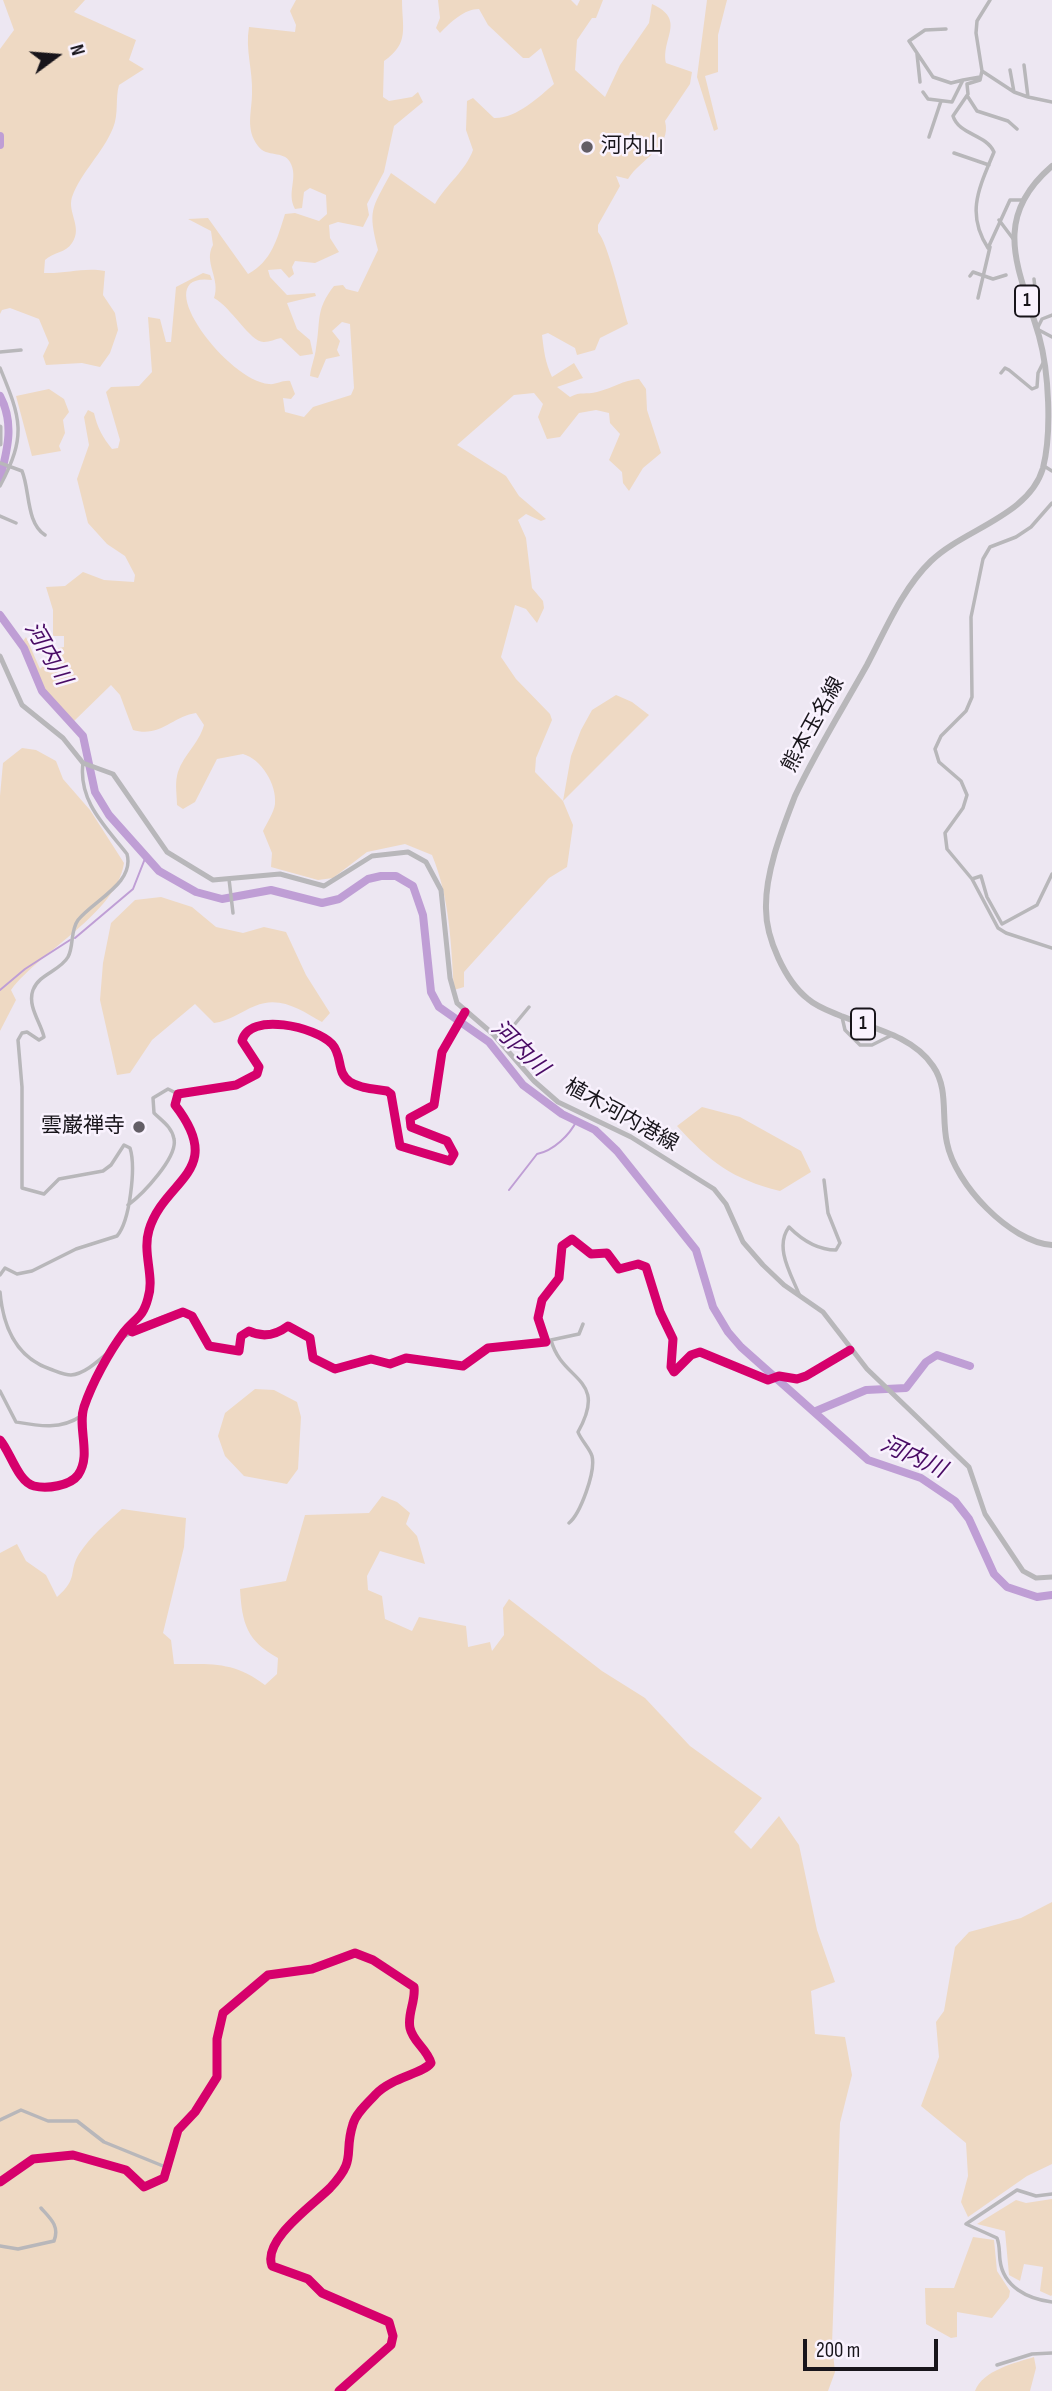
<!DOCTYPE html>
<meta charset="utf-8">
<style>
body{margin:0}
#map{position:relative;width:1052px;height:2391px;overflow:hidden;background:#ede7f2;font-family:"Sofia Sans Condensed",sans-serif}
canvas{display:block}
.north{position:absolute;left:21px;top:21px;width:70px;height:70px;-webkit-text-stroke:5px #f9f2fe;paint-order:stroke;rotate:74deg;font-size:19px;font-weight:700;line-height:28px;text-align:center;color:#18151b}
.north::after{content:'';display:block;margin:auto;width:24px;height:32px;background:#18151b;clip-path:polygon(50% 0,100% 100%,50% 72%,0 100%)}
.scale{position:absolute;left:803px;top:2339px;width:135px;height:32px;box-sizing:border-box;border:4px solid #18151b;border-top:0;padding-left:9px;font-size:21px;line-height:24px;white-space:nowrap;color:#18151b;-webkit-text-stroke:5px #f9f2fe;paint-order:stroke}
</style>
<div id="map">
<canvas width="1052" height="2391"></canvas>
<div class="north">N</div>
<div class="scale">200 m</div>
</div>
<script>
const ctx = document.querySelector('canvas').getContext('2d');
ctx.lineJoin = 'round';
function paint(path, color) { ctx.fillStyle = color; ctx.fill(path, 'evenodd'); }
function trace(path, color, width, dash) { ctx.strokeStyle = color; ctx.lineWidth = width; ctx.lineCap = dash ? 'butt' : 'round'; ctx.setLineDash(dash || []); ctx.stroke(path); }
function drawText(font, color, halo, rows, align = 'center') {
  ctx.font = font + ' "Sofia Sans Condensed","Noto Sans JP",sans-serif'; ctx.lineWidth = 5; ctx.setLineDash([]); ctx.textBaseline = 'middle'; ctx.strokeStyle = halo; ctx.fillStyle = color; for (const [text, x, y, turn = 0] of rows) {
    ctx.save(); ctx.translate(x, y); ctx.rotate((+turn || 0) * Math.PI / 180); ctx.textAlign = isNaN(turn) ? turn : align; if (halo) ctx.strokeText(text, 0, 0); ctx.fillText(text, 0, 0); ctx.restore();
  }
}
const green = new Path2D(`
 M3,0H85L74,12L136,40L129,60L144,69L119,85C115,99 119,114 113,128C103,153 81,172 72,197C67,213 83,227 72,243C66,253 53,252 45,260L44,273C66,274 84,267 105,271L103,295L115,313L118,330L110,353L100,367L82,363L46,365L43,356L49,343L39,319L10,308L2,310L0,314V49L14,30Z
 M296,0H402C402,28 410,43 384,61L383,97L389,101L412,97L418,92L423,102L394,126L384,172L367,204L369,215L363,227L338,222L329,225L330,238L339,252L315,263L295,261L292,267L294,274L289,278L281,269L268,270L270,277L287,295L315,293L316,296L287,303L297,329L310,340L313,354L300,356L281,338C275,339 270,342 264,342C251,343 231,307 214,298C221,279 203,262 213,245L211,231L188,219L208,218L248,274C272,261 277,239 285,214L295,213L319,221L327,214L326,195L310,188L304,192L302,208L295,209C286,192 299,178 290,162C283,150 267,158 258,146C245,129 252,112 252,93C253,70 245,50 249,27L295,32L296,25L290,11Z
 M438,0H571L577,6L580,0H603L596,18H592L577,40L575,70L605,97L620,65L649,23L652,4C687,20 661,38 666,63L692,72L690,84L665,121C672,148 641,158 628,179L616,176L620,186L598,225V232C608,243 622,304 628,324L600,338L595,350L577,355L575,348L548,333L542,335C544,351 545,362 552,377L574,363L583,378L557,387L570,397C581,391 586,395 597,392C613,388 623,380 639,379L646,389L647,410L661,453L643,468L629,491L623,483L622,472L609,460L620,434L610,423L609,413L596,410L579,413L560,437L547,439L538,417L543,404L534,393L514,395L457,445L506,476L519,496L546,519L541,521L526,514L518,520L526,538L532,588L543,601L544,608L537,623L526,609L515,605L501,657L516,679L550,714L552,720L536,758L535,772L563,801L571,756L581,730L592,710L616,695L632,702L649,715L563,801L573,825L567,867L549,878L464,972V987L454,990C451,943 450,899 432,855L405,844L367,852L333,878L318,880L271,867L272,853L263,831C267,823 274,812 275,804C277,784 261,759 243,754L217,759L195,802L183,809L177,805C177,796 175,785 177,776C181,757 199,744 204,725L196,713C173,716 160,738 133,730L120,695L111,685L72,723C43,706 29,673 23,641L26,637L40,669L50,659V650L64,647V636H53V610L46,587L65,586L83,572L104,580L134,582L135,575L125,556L107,544L88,523L77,479L89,445L84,417L88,410L94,413C97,427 103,438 112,449L118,448L120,440L106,392L111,387L139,386L152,372L148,317L160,319L166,342H171L176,287L203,273L210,275L212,280C144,271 227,381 269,384C276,385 282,380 290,381L295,394L291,399L283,398L285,412L304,417L313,407L351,395L354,388L350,324L342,322L332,331L340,341L337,350L340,356L326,359L318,378L310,376C311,366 315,358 316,348C321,320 315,310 334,286L343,285L346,289L358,292L378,250C368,210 371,210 391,173L435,204C446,185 466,170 473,150L466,130L467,101L473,98L494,118C516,119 539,97 554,84L541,48L529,58H523L488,25L479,9C464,9 451,22 440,33L436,28L440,18Z
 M707,0H727L718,35V72L705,76L718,129L714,131L697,77Z
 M49,389L64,399L69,412L63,420L65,433L59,446L61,451L32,456L16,396Z
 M22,748L36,750L56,761L63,779L90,810L124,863C116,914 41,950 11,990L16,1000L0,1031V796L3,763Z
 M161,897L192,907L216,927L243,933L264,927L286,932L306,975L330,1013L322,1022C301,1010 280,995 255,1006C240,1012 230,1021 214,1023L195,1004L152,1040L130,1073L117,1075L100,1000L103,963L111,923L135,900Z
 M702,1107L740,1117L801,1151L811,1172L780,1191C732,1179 710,1162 677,1126Z
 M255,1389L274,1390L297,1402L301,1417L298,1469L287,1484L244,1476L225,1456L218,1436L225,1413Z
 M382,1496L397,1502L410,1513L406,1524L417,1536L425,1564L380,1551L367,1576L368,1590L382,1596L385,1619L412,1631L419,1617L466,1626L468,1647L490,1642L492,1651L504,1635L503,1608L509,1599L602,1671L645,1698L690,1746L762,1798L734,1832L751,1849L779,1816L799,1845L817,1930L835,1982L811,1991L815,2034L845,2037L852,2075L840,2123L832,2344L835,2372L828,2391H0V1553L17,1544L26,1561L46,1575L57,1597C79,1578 68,1572 79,1554C91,1536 106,1523 122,1509L186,1518L184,1547L163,1633L171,1640L174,1664C211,1664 234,1661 265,1685L277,1674L278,1658C247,1641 242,1624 240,1589L286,1581L305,1515L369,1513Z
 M1052,1902V2164L1027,2176L968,2217L961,2202L968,2176L966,2143L921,2106L939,2057L936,2022L944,2011L955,1947L969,1932L1021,1918Z
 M1052,2199V2295L1051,2296L1040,2291L1043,2267L1024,2264L1020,2281L1009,2275L1005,2231L977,2224L1016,2200L1026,2203Z
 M973,2237L994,2240L997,2271L1010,2291L1009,2297L992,2318L957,2312V2337L951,2338L926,2324L925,2288H954Z
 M1034,2357L1036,2368L1030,2391H975C983,2370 1015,2363 1034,2357Z`);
const stream = new Path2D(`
 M75,938L133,889L146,856
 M0,990L25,969L70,940
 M509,1190L537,1154C553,1151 570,1135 577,1120`);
const river = new Path2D(`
 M0,136V145
 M0,396C15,424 7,451 0,479
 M0,615L24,648L42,691L83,736L95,792L109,815L159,871L196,892L222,899L271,890L322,903L339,899L368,879L381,876H396L413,886L423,915L431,992L439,1007L489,1042L523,1085L562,1114L595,1130L617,1151L696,1250L713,1307L728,1332L741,1347L868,1460L921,1478L955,1501L969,1519L994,1574L1007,1587L1037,1597L1052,1595
 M816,1411L866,1390L906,1388L926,1362L937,1355L970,1366`);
const minor = new Path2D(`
 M946,29L925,30L909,41L933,77L951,83L963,80
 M917,54L920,82
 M1010,70L1014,92L982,71L980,80L967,84L968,94L953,116C959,135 986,134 994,152C980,186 965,213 988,248L1010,200H1023
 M982,71L976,33L977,21L990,0
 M923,92L928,99L952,102L963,80L980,77
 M1014,92L1028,97L1024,65
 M968,97L977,111L1008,121L1017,129
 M1028,97L1052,102
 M929,137L941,101
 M954,153L989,165
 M999,220L1014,240
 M970,276L973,272L993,279L1006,275
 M1026,293L1035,288L1034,279
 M978,298L990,247
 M1052,315L1042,319L1037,329L1052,337
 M0,352L21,350
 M0,368C21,419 27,435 0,486
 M1001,373L1005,368L1009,370L1032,389L1037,387L1038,373L1044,361
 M0,463L22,471C30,490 26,523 45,535
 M1044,466L1052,471
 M1052,503L1031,527L1016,537L990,547L983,559L971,617L972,697L966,711L941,736L935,749L939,762L961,781L967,795L963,808L945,833L947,849L972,879L998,928L1006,933L1052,948
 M0,516L16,523
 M229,879L233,913
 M972,879L981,876L987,897L1002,924L1037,905L1052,874
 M842,1017L845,1030L860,1045H872L892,1035
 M500,1042L529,1007
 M128,1205C143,1194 178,1157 174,1139C172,1127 162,1121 154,1113L153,1098L168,1089L178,1094
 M0,1275L5,1268L17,1274L32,1271L76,1249L117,1236C130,1221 136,1167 130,1148L124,1145L111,1165L103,1171L59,1179L44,1194L22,1188V1087L18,1040L22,1033L27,1032L39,1040L44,1037C41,1023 27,1006 33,990C39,974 60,971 68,957C74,946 70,931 78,920C94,900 135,883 127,854C105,826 78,801 83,763
 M0,1292C3,1326 15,1357 50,1369C56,1371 64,1375 71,1375C87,1374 104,1355 116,1346
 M799,1294C791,1274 774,1247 789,1227C802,1240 817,1250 836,1250L840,1243L828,1213L824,1180
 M122,1338C136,1330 180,1302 193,1317C200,1326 199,1338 209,1346L239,1351L241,1336L249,1331C263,1338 276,1335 288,1326L310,1338L313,1358L335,1369L371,1359L390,1364L406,1358L463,1366L488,1348L546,1342L538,1318L542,1300L559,1278L562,1246L572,1239L591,1254L607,1253L619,1269L638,1264L646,1267L660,1312L673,1339L671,1367L674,1372L691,1355L700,1352L768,1380L779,1376L797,1379L806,1376L850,1350
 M551,1340C562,1382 609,1377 578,1432C581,1440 590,1449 592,1456C596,1472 580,1514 569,1523
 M551,1340L579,1334L583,1324
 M0,1391L16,1422C39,1426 61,1430 81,1416
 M0,1440C10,1451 18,1482 34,1486C47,1489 70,1486 78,1475C92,1455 77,1428 84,1407C92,1383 109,1352 124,1332C135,1318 143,1318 148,1298C155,1277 142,1253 149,1230C164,1179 227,1172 175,1105L178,1094L236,1085L257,1074L259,1067L242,1041C249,1011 316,1027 332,1044C343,1056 336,1073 350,1082C361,1089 375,1089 387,1091L391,1094L400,1146L450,1161L454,1154L447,1141L411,1127L410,1118L434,1105L442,1052L465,1012
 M0,2120L21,2110L48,2121H77L104,2142L168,2168
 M0,2182L33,2159L73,2155L126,2170L144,2187L164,2178L178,2130L195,2112L217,2077V2039L223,2013L268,1975L312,1969L355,1953L373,1960L414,1987C416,2001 407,2014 410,2028C413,2042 427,2049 431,2063C423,2074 392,2077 376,2094C368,2103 356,2113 353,2124C343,2155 358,2158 330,2188C313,2205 262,2240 272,2266L308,2279L322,2293L389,2322L393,2336L391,2345L339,2391
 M1052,2194L1036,2196L1017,2190L966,2224L997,2238C1000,2246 999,2252 1000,2260C1003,2287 1028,2299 1052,2302
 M0,2246L18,2249L54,2241C60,2226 50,2218 41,2208
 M997,2365L1032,2354L1052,2353`);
const secondary = new Path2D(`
 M0,427V444
 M0,656L22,705L63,738L83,763L113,774L167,852L213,880L280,874L324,886L372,856L408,852L426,862L441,890L450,978L457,1003L493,1034L534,1081L558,1102L631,1137L714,1189L726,1204L743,1242L763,1265L784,1285L823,1312L867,1369L969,1467L985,1514L1023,1571L1036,1578L1052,1577`);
const primary = new Path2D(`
 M1052,166C989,220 1020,270 1039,336C1049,372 1052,432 1043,468C1029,516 964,529 931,561C902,589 885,631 867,665C843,708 816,751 795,796C782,830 765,872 766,909C766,938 785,981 808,999C817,1007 829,1011 841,1016C872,1028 913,1036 933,1066C949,1089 941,1117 947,1143C955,1184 1010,1242 1052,1245`);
const cycleway = new Path2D(`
 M132,1332L183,1312L192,1316L209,1346L239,1351L241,1336L249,1331C263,1338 276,1335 288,1326L310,1338L313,1358L335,1369L371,1359L390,1364L406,1358L463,1366L488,1348L546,1342L538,1318L542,1300L559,1278L562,1246L572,1239L591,1254L607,1253L619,1269L638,1264L646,1267L660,1312L673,1339L671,1367L674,1372L691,1355L700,1352L768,1380L779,1376L797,1379L806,1376L850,1350
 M0,1440C10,1451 18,1482 34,1486C47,1489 70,1486 78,1475C92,1455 77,1428 84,1407C92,1383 109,1352 124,1332C135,1318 143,1318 148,1298C155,1277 142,1253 149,1230C164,1179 227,1172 175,1105L178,1094L236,1085L257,1074L259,1067L242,1041C249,1011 316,1027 332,1044C343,1056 336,1073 350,1082C361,1089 375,1089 387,1091L391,1094L400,1146L450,1161L454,1154L447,1141L411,1127L410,1118L434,1105L442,1052L465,1012
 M0,2182L33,2159L73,2155L126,2170L144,2187L164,2178L178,2130L195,2112L217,2077V2039L223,2013L268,1975L312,1969L355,1953L373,1960L414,1987C416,2001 407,2014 410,2028C413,2042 427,2049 431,2063C423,2074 392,2077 376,2094C368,2103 356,2113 353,2124C343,2155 358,2158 330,2188C313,2205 262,2240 272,2266L308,2279L322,2293L389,2322L393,2336L391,2345L339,2391`);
const markers = [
 [587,147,7,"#635e66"],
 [139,1127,7,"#635e66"]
];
const shields = [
 [1027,301,24],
 [863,1024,24]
];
const shieldNames = [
 ["1",1027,301],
 ["1",863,1024]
];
const poiNames = [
 ["河内山",601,147],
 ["雲巌禅寺",125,1127,"right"]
];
const streetNames = [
 ["熊本玉名線",814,725,-61],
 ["植木河内港線",621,1116,29]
];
const waterNames = [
 ["河内川",47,654,60],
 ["河内川",519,1049,44],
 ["河内川",913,1458,25]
];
paint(green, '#eed9c3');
trace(stream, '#bf9ed5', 2);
trace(river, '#bf9ed5', 8);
trace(minor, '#b8b7ba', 3.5);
trace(secondary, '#b8b7ba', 5);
trace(primary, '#b8b7ba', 6);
trace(cycleway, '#d6006c', 9);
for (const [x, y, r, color] of markers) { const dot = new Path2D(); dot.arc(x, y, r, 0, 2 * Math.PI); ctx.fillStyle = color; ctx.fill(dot); trace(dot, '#f9f2fe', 2.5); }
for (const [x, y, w] of shields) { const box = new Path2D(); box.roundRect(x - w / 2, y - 15.5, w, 31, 5); ctx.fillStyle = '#f9f2fe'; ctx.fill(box); trace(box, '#18151b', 2); }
drawText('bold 19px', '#18151b', null, shieldNames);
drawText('21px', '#18151b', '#f9f2fe', poiNames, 'left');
drawText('21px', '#18151b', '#f9f2fe', streetNames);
drawText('italic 23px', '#490b65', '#f9f2fe', waterNames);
</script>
